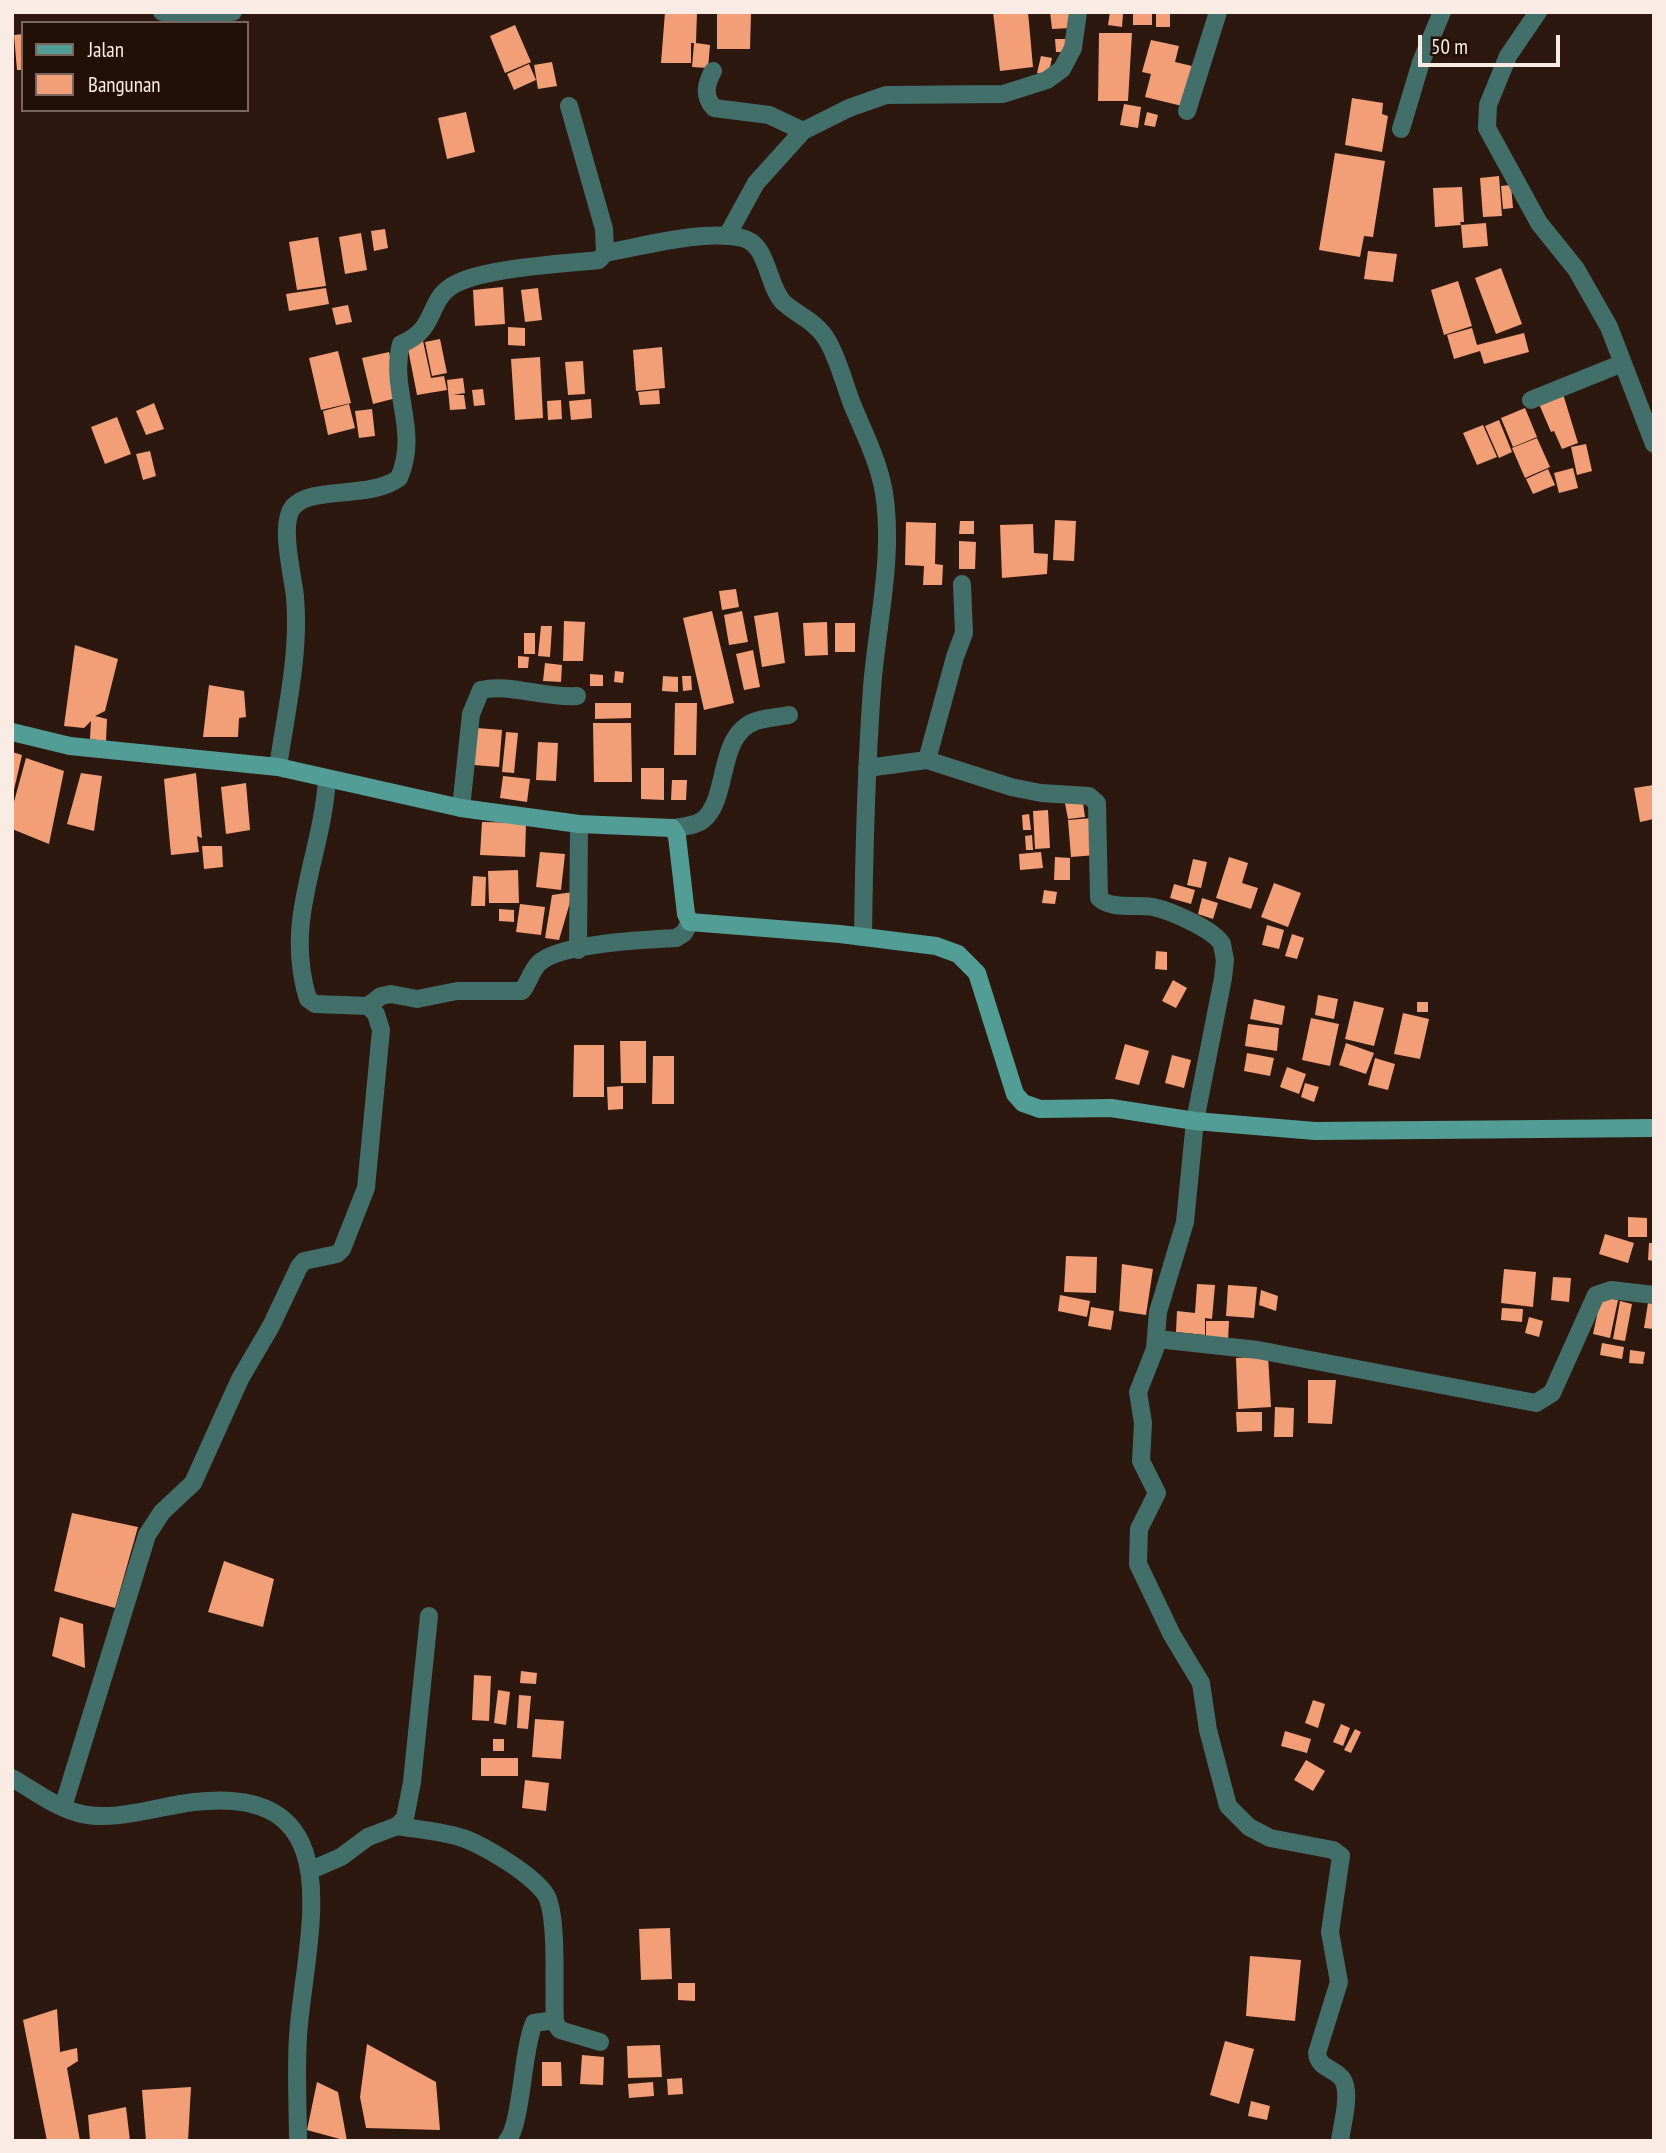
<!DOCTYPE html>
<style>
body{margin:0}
#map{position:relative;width:1666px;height:2153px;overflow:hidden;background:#2c180e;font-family:"PT Sans Narrow",sans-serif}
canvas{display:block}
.frame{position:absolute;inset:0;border:14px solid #faece5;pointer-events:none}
.legend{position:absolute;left:21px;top:21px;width:228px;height:91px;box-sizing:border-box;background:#220f06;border:2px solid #78675f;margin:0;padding:9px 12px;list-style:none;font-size:21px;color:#faece5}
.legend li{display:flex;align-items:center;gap:14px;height:35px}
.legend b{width:35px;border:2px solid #78675f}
.scale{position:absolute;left:1418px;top:35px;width:142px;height:32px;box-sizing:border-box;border:4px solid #faece5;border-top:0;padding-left:9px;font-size:21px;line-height:24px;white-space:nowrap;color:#faece5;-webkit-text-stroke:5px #220f06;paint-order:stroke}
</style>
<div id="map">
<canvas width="1666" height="2153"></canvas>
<div class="frame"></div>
<ul class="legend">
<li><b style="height:9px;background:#529e96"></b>Jalan</li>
<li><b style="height:19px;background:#f29e77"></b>Bangunan</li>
</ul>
<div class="scale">50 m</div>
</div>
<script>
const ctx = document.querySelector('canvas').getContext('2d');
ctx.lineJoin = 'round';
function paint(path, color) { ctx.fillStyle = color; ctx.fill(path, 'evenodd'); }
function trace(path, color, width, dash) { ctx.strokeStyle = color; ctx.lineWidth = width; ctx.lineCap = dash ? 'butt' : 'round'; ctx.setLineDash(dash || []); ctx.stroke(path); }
const building = new Path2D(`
 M665,12H697L696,43L710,45L708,68L692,67L694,43H691V63H661Z
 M717,12H751L750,49H717Z
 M993,12H1028L1033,67L1000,71Z
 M1050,12H1069L1071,28L1052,29Z
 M1110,12L1123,14L1122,27L1108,25Z
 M1133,12H1152V25H1133Z
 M1156,12H1170V27H1156Z
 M515,25L531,62L505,73L490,36Z
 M1099,33H1132L1128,101H1098Z
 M23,34V70H17L14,35Z
 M1055,39H1066V52H1056Z
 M1151,40L1179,46L1175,62L1192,66L1182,106L1145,97L1151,74L1142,72Z
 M1041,56L1052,58L1048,76L1037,73Z
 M552,62L557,86L538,89L534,65Z
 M529,64L536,80L514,90L507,74Z
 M1352,98L1383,103L1382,114L1388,116L1382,152L1345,145Z
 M1124,104L1141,107L1138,128L1120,125Z
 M466,112L475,152L447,159L438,118Z
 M1147,112L1158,115L1155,127L1144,125Z
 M1335,153L1385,161L1373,237L1364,236L1360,257L1319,250Z
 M1499,176L1502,216L1483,217L1480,178Z
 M1511,185L1513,208L1503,209L1501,186Z
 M1462,187L1464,222H1460L1461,225L1435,227L1433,188Z
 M1486,223L1488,246L1463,248L1461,225Z
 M385,229L388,248L374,251L371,231Z
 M361,233L367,270L345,274L339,237Z
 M318,237L326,286L297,290L289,242Z
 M1368,251L1397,254L1393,282L1364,279Z
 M1501,268L1522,324L1496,334L1475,278Z
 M1458,281L1472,326L1444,335L1431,290Z
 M503,287L505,324L475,326L473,290Z
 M326,288L329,304L289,311L286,294Z
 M538,288L542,320L525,322L521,290Z
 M348,305L352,322L336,325L332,308Z
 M508,327L525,328V346L508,345Z
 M1472,328L1477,345L1524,333L1529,352L1484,364L1480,351L1454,359L1447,335Z
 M440,339L447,373L432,376L425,342Z
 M423,341L431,378L444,376L447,390L417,395L407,344Z
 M662,347L665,388L636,391L633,350Z
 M338,351L351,403L321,410L309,358Z
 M389,352L400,397L373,404L362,358Z
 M540,357L543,418L515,420L511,359Z
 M583,361L585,394L568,395L565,362Z
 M463,378L465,393L453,395H464L466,409L450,410L447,380Z
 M483,389L485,405L474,406L472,390Z
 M659,390L660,404L640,405L638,392Z
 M1563,394L1578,443L1562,449L1554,431L1551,432L1539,404Z
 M591,399L592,418L571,420L569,401Z
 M561,400L562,419L548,420L547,401Z
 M154,403L164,429L146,435L136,411Z
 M349,404L355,428L328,435L323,411Z
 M1525,408L1537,437L1513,447L1501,418Z
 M372,409L375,436L359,438L355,411Z
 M117,417L131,454L105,464L91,427Z
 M1499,420L1512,452L1499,458L1485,426Z
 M1483,425L1497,457L1477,465L1463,433Z
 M1537,438L1550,467L1525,478L1512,448Z
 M1586,444L1592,471L1577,475L1571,447Z
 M150,451L156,476L143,480L136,454Z
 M1573,468L1578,488L1559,493L1554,473Z
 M1548,469L1555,485L1533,494L1526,479Z
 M1055,520L1076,521L1074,561L1053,560Z
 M960,521H974V534H959Z
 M906,522L936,523L935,564L943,565L942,585H923L924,566L905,565Z
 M1033,524L1034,553L1048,554L1047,574L1002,578L1000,525Z
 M959,541L976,542L975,569H959Z
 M736,589L739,607L722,610L719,591Z
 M712,611L734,703L704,710L683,618Z
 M742,611L748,642L729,645L724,615Z
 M778,612L785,663L762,667L754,616Z
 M564,621L585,622L583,661H563Z
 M827,622L828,655L805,656L803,623Z
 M835,623H855V652H835Z
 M541,626H552L550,657L538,656Z
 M524,633H535V654H524Z
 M75,645L118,659L105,711L95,716L107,719L106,741L90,739L91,721L84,728L64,726Z
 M753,650L760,687L744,690L736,654Z
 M518,656L529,657L528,668H518Z
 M545,663L562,665L561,682L543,681Z
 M615,671L624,672L623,683L614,682Z
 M590,674L603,675V686H590Z
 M663,676L678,677V692L662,691Z
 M682,676H691L692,690L683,691Z
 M209,685L244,691L246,717L239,718L238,737H203Z
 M595,703H631V718L595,719Z
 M675,703H697L696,755H674Z
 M593,723H631L632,782H594Z
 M477,728L502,730L499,767L474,765Z
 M506,732L518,733L514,773L502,772Z
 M538,742L558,743L556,781L536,780Z
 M12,752L22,755L13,794H12Z
 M26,758L64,771L49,844L12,829V809Z
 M641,768H664V800L641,799Z
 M81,773L102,776L94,831L67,824Z
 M196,773L202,838L197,836L199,852L171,855L164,779Z
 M503,776L530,779L527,802L500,798Z
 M672,780H687L686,800H671Z
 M246,783L250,830L226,834L221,787Z
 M1654,785V819L1640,822L1634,788Z
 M1082,796L1085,817L1068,819L1064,798Z
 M1048,810L1050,848L1035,849L1033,811Z
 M1029,814L1031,830H1023L1022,815Z
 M1093,818L1096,855L1071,857L1068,820Z
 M482,822L526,823L525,857L480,855Z
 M1032,835L1033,850H1026L1025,836Z
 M202,846H222L223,867L204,869Z
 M540,852L565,854L561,890L536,887Z
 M1041,852L1043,868L1020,870L1019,854Z
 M1055,857L1070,858V880H1054Z
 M1229,857L1248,863L1242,883L1258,888L1251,909L1216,898Z
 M1193,859L1207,862L1201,888L1187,885Z
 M518,870L519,903H489L488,871Z
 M473,876L486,877L485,906H471Z
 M1274,883L1301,893L1288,927L1261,917Z
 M1174,884L1195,890L1191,904L1170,898Z
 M1044,890L1057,892L1055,904L1042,903Z
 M573,892L559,940L545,938L552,895Z
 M1202,898L1218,903L1213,919L1198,914Z
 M520,904L545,907L541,935L516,932Z
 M499,909L514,910V922L499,921Z
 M1267,925L1284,930L1279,949L1262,945Z
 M1292,934L1304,938L1297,959L1285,956Z
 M1156,951L1167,952V970L1155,969Z
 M1173,980L1187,988L1176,1008L1162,1001Z
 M1318,995L1338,999L1334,1019L1315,1015Z
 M1254,999L1285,1006L1282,1025L1250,1019Z
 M1354,1001L1384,1008L1374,1046L1345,1039Z
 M1417,1002H1428V1012H1417Z
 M1403,1013L1429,1019L1420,1059L1394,1054Z
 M1311,1018L1339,1024L1330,1066L1302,1060Z
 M1248,1024L1279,1028L1277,1051L1245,1046Z
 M620,1041H646V1083H621Z
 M1346,1043L1374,1053L1366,1074L1339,1065Z
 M1125,1044L1149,1051L1139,1085L1115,1079Z
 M574,1045H604V1097H573Z
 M1247,1053L1274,1058L1270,1076L1244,1071Z
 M1172,1055L1191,1060L1184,1088L1165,1083Z
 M653,1056H674V1104H652Z
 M1375,1058L1395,1064L1388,1090L1368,1085Z
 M1287,1067L1306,1074L1299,1094L1280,1087Z
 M1305,1083L1319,1087L1314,1102L1301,1097Z
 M623,1086V1109L608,1110L607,1087Z
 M1628,1217L1647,1218V1237H1628Z
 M1605,1234L1634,1243L1628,1263L1599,1254Z
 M1649,1243H1654V1261L1648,1260Z
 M1066,1256L1097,1257L1096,1293L1064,1292Z
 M1122,1264L1153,1269L1146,1315L1119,1311Z
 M1504,1269L1536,1272L1533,1307L1501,1303Z
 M1553,1277L1571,1278L1569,1302L1551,1300Z
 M1197,1284L1215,1285L1212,1319L1205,1318V1335L1176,1332L1177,1311L1195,1313Z
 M1228,1285L1257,1287L1254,1318L1226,1316Z
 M1261,1290L1278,1296L1276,1311L1259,1305Z
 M1060,1295L1090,1301L1087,1317L1058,1311Z
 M1601,1297L1618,1300L1610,1338L1593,1334Z
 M1620,1301L1632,1304L1625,1341L1613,1339Z
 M1648,1303L1654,1304V1329L1644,1328Z
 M1091,1307L1114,1311L1111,1330L1088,1326Z
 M1502,1308L1523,1309L1522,1322L1501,1320Z
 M1529,1317L1543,1321L1539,1337L1525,1333Z
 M1206,1321H1229L1228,1340H1206Z
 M1602,1343L1624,1347L1622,1359L1600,1355Z
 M1630,1350L1645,1352L1643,1364L1629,1363Z
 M1268,1356L1271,1407L1238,1409L1236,1358Z
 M1308,1380H1336L1332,1424L1308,1423Z
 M1275,1407L1294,1408L1293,1437H1274Z
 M1236,1412H1262V1431L1237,1432Z
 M72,1513L138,1527L115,1608L54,1591Z
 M224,1561L274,1579L263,1627L208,1612Z
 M60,1617L83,1624L85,1668L52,1656Z
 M521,1671L537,1673L536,1684L520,1683Z
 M474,1675L491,1676L489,1721L472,1720Z
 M498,1690L510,1692L506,1725L494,1723Z
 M519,1695L531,1696L528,1729L517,1728Z
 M1313,1700L1325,1704L1318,1728L1305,1723Z
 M535,1719L564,1721L561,1759L532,1757Z
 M1341,1724L1350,1728L1343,1746L1333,1742Z
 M1355,1729L1361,1732L1351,1753L1344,1750Z
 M1285,1731L1311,1739L1307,1753L1281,1746Z
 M493,1739H504V1751H493Z
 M481,1758H518V1776H481Z
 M1306,1760L1325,1771L1313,1791L1294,1780Z
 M525,1780L549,1783L546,1811L522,1808Z
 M670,1928L672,1979L641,1980L639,1929Z
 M1250,1956L1301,1960L1295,2021L1246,2016Z
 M678,1983H695V2001L678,2000Z
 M57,2009L60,2052L77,2048L78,2061L67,2068L80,2141H47L23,2020Z
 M1225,2041L1254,2049L1239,2104L1210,2095Z
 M367,2044L436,2082L440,2130L366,2128L360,2097Z
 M660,2045L662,2077L628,2078L627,2046Z
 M582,2055L604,2057L603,2085L580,2084Z
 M542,2062H561L562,2086H542Z
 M682,2078L683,2094L668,2095L667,2079Z
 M317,2082L338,2092L347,2141L307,2130Z
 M653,2082L654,2096L629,2098L628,2084Z
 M191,2087L188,2141H146L142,2090Z
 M1251,2101L1270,2106L1267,2120L1248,2116Z
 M126,2107L130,2141H90L88,2115Z`);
const street = new Path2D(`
 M162,12H233
 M1538,12L1508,56L1488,105L1487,128L1539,223L1576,269L1609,327L1654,444
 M713,71C706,84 703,96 714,108L769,115L803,131
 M1187,111L1218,12
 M1401,129L1421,62L1442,12
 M727,236L756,183L803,131L849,108L886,95L1003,94L1047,80L1062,69L1073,48L1078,12
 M605,253C645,246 703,229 742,238C768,243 767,285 783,302C797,315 817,322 827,340C838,358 844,383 852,404C864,433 879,462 884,493C894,558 877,623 872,688C866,771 864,854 863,937
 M1531,400L1623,363
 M927,760L955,657L964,633L962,584
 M278,767C286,712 300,653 295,597C293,576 279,524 293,507C312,485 369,500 399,478C420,430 389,390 401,344C436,330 428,303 449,288C474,268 564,264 599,260L605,253L604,229L569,106
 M867,768L927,760L1011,787L1041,793L1089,796L1097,803L1099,898C1111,910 1137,904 1153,907C1171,911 1213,929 1222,944L1225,960L1223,978L1195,1121L1185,1222L1158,1312L1155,1349L1138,1392L1143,1423L1141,1461L1157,1493L1139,1529L1138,1564L1172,1635L1201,1683L1208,1730L1228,1806L1249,1827L1270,1838L1333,1850L1341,1856L1330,1932L1339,1982L1317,2053C1318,2069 1336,2068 1343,2080C1351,2095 1342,2124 1340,2141
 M461,808L471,714L481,690C509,683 546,699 577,696
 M672,828C682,827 695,826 703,820C730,798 716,735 756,721C766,718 778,717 789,715
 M578,950L579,824
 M368,1006L381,996L391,994L417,999L457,991H522C529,982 531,971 539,963C560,943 645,940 676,938L684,933L690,922
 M1157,1339L1258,1350L1536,1403L1552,1393L1596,1295L1611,1290L1654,1295
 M12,1778C33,1790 55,1807 78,1813C113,1823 158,1806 194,1802C350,1784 309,1924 299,2024C295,2062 298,2102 298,2141
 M63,1807L147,1535L162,1512L193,1483L240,1379L271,1326L299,1267L304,1261L337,1254L342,1249L366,1188L381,1030L376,1014L368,1006L315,1004L308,999C283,919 322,858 327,779
 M397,1826C416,1829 437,1831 456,1836C478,1841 540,1878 548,1899C558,1927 553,1990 555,2023L560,2030L600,2042
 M311,1870L341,1857L368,1837L397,1826L405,1818L412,1782L429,1616
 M507,2141C522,2124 522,2051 534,2023L555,2020`);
const secondary = new Path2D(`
 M12,732L70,746L278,767L461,808L579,824L672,828L677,836L686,914L690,922L840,934L936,946L958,954L977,973L1015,1094L1023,1103L1040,1109L1111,1108L1195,1121L1315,1131L1654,1128`);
paint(building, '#f29e77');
trace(street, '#426f6a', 18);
trace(secondary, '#529e96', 18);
</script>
